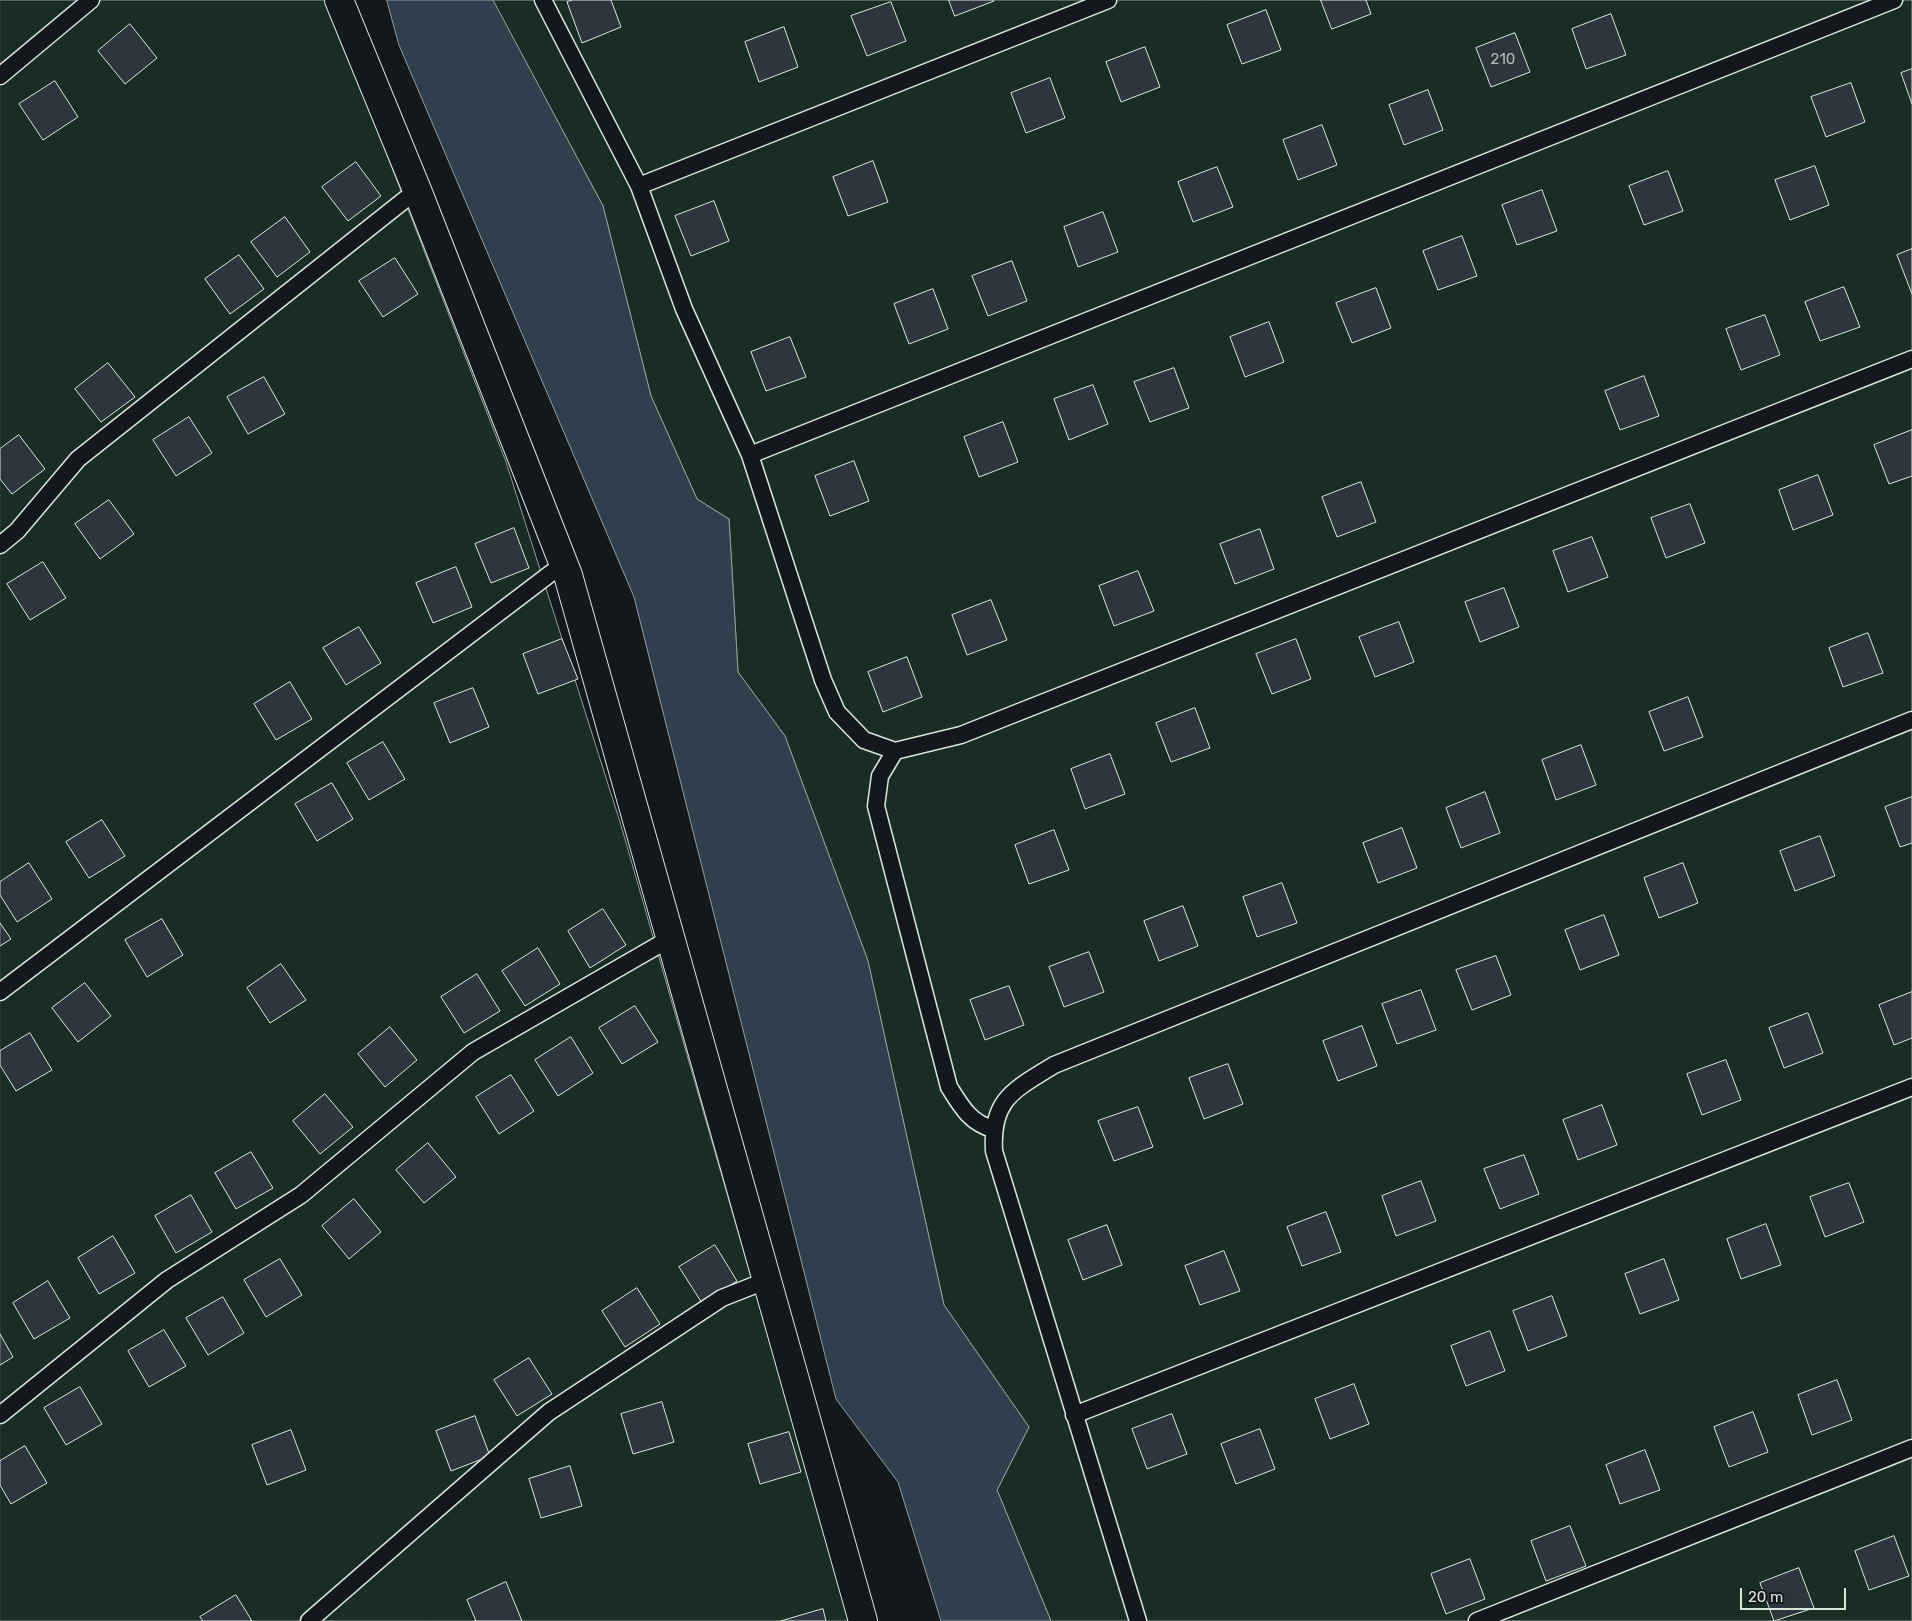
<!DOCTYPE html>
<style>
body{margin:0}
#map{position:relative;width:1912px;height:1621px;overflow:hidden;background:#14181c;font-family:Rubik,sans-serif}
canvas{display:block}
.scale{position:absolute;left:1740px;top:1588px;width:106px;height:22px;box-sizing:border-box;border:2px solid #d8e6dc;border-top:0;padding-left:6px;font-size:15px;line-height:18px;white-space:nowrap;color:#d8e6dc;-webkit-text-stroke:4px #14181c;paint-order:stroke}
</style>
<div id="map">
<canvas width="1912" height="1621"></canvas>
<div class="scale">20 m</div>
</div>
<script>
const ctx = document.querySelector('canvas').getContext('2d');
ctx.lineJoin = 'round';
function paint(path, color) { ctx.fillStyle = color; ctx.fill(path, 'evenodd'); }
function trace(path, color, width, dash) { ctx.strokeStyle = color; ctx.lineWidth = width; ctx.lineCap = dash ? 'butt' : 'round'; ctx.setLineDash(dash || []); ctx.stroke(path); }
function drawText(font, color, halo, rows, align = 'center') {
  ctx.font = font + ' Rubik,sans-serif'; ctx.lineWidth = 4; ctx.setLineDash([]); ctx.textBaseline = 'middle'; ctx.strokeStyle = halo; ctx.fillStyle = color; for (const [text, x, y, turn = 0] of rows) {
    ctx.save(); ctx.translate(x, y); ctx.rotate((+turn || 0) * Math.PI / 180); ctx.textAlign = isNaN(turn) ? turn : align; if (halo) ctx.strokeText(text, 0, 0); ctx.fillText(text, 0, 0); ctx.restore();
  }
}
const green = new Path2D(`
 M0,0H327L506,462L620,822L850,1621H0Z
 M493,0H1912V1621H1051L997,1490L1029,1427L944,1305L868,961L785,736L738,672L729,519L697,499L651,396L603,206Z`);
const water = new Path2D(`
 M387,0H493L603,206L651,396L697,499L729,519L738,672L785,736L868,961L944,1305L1029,1427L997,1490L1051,1621H941L898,1482L836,1399L634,597L399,45Z`);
const building = new Path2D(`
 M573,0H611L621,27L582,43L567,2Z
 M949,0H993L994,1L955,16Z
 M1321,0H1366L1371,14L1332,29Z
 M891,2L906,41L867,56L851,16Z
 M1266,10L1281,50L1242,64L1227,25Z
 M1611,14L1626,55L1586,69L1572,29Z
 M130,24L157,58L125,84L98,51Z
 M784,27L798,67L759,82L745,42Z
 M1515,33L1530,72L1491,87L1476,48Z
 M1145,47L1160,87L1121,102L1106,62Z
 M1912,69V104L1901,73Z
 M1050,78L1065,118L1026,133L1011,93Z
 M55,81L78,117L43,140L19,104Z
 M1851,83L1865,122L1826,137L1811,97Z
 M1428,90L1443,130L1404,145L1389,105Z
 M1322,125L1337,165L1298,180L1283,140Z
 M873,161L888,202L848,216L833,177Z
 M356,162L381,196L348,221L322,187Z
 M1815,166L1829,205L1790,220L1775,180Z
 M1217,167L1233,207L1193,222L1178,182Z
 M1668,171L1683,211L1644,225L1629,186Z
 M1542,190L1557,231L1517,245L1502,205Z
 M714,201L729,241L691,256L675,216Z
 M1103,212L1118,252L1078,267L1064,227Z
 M285,217L310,252L277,277L251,242Z
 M1462,236L1477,276L1438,290L1423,251Z
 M1912,249V294L1897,255Z
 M239,255L264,289L230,314L205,279Z
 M395,258L418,294L383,317L359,281Z
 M1012,261L1027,301L988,316L972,276Z
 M1844,287L1860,327L1820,341L1805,302Z
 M1376,288L1391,328L1352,343L1336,303Z
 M933,289L948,329L909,344L894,304Z
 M1765,315L1780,355L1741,370L1726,329Z
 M1269,322L1284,362L1245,377L1230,337Z
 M790,337L806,377L766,391L751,352Z
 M108,363L135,397L101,422L75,389Z
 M1174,368L1189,408L1150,422L1134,382Z
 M1644,376L1659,416L1620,430L1605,391Z
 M264,377L285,414L248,434L227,397Z
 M1093,385L1108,424L1069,440L1054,399Z
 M189,417L212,453L176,476L153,440Z
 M1003,422L1018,462L979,477L964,437Z
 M1912,430V476L1889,484L1874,445Z
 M19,435L45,469L12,494L0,479V449Z
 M854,461L869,501L830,516L815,476Z
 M1818,475L1833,515L1793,530L1779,490Z
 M1361,482L1376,522L1337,537L1322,497Z
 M109,500L134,534L100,559L75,524Z
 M1690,504L1705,543L1666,558L1651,518Z
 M514,528L529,568L491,583L475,544Z
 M1260,529L1274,569L1235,584L1220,544Z
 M1592,537L1608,577L1568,592L1553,551Z
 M43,562L66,598L30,620L7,584Z
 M456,567L472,607L433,623L416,583Z
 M1138,571L1154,611L1114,626L1099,586Z
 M1504,588L1519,627L1480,642L1465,602Z
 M991,600L1007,640L967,655L952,615Z
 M1399,622L1414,662L1375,677L1359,637Z
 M359,627L381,663L346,685L323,648Z
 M1868,633L1883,673L1843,687L1829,648Z
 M562,639L578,679L538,694L523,654Z
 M1296,639L1311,679L1272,694L1256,654Z
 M907,657L922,697L883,712L868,672Z
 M290,682L312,719L276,740L254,704Z
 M473,688L489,727L450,743L434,703Z
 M1688,697L1703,737L1664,751L1649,712Z
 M1195,708L1210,748L1171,762L1156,723Z
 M383,742L405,779L369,800L347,763Z
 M1581,745L1596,785L1556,800L1542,760Z
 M1110,754L1125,794L1085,809L1071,769Z
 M332,783L353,819L317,841L295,804Z
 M1485,792L1500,833L1461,848L1446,808Z
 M1912,797V843L1900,847L1885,807Z
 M102,820L125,856L89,878L66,842Z
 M1402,828L1417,868L1378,883L1363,843Z
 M1054,830L1069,870L1029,884L1015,845Z
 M1820,836L1835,876L1795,891L1780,851Z
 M29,863L52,899L17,922L0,895V882Z
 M1683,863L1698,903L1659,918L1644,878Z
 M1282,883L1297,923L1257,937L1243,897Z
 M1183,906L1198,946L1159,961L1144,921Z
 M603,909L626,945L590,968L568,931Z
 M1604,915L1619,955L1580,970L1565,930Z
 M162,919L183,955L147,977L125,940Z
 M0,923L11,939L0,946Z
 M538,948L560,984L525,1006L502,971Z
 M1089,952L1104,992L1064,1007L1049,967Z
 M1496,956L1511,995L1472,1010L1456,970Z
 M281,964L306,1000L270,1023L247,988Z
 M477,974L500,1011L464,1033L441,997Z
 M85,983L111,1016L78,1042L52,1008Z
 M1009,986L1024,1025L985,1040L970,1000Z
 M1421,990L1436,1030L1397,1044L1382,1004Z
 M1912,992V1038L1894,1045L1879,1005Z
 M635,1006L658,1042L622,1064L599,1028Z
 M1808,1013L1823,1053L1784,1068L1769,1028Z
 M1362,1026L1377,1066L1338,1081L1323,1041Z
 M390,1027L417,1060L385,1087L358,1054Z
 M30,1033L52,1070L16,1091L0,1065V1051Z
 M571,1037L593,1073L558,1096L535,1060Z
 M1726,1060L1741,1100L1702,1115L1687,1074Z
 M1228,1064L1243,1104L1204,1119L1189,1078Z
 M511,1075L534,1111L499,1134L476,1097Z
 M325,1094L353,1127L320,1154L293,1121Z
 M1602,1105L1617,1145L1578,1160L1563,1120Z
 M1138,1107L1153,1147L1114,1161L1098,1121Z
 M428,1143L456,1177L424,1203L396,1170Z
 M251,1152L273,1188L236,1209L215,1173Z
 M1524,1155L1539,1194L1500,1209L1484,1169Z
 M1421,1181L1436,1221L1396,1236L1382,1196Z
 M1849,1183L1864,1222L1825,1237L1810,1197Z
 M191,1195L212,1232L176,1253L155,1216Z
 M354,1199L381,1232L349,1259L322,1226Z
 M1326,1212L1341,1252L1302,1266L1287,1227Z
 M1766,1224L1781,1265L1741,1279L1727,1239Z
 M1107,1225L1122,1265L1083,1280L1068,1240Z
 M113,1236L135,1273L99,1294L78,1258Z
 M715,1245L737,1281L702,1303L679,1267Z
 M1224,1251L1240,1291L1200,1305L1185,1266Z
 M280,1259L302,1295L266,1317L244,1280Z
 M1664,1259L1679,1300L1640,1314L1625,1274Z
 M48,1281L70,1318L34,1339L13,1303Z
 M637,1288L660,1324L625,1347L602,1311Z
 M1552,1296L1567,1336L1528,1351L1513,1311Z
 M223,1297L244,1333L208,1355L186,1318Z
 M164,1330L186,1366L149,1387L128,1351Z
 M1490,1331L1505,1371L1466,1386L1451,1346Z
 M0,1334L13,1357L0,1365Z
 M529,1358L552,1394L517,1416L494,1380Z
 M1837,1380L1852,1420L1812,1435L1798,1395Z
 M1354,1384L1369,1424L1330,1439L1315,1399Z
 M80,1387L102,1424L66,1445L44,1408Z
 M662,1402L674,1442L633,1454L621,1414Z
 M1753,1412L1768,1452L1729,1467L1714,1427Z
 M1172,1414L1187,1454L1147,1469L1132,1429Z
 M475,1416L490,1456L451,1471L436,1431Z
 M1260,1429L1275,1469L1236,1484L1221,1444Z
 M291,1430L306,1470L267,1485L252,1445Z
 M789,1432L801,1472L760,1484L748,1444Z
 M25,1446L47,1483L11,1504L0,1485V1461Z
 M1645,1450L1660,1490L1620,1504L1606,1465Z
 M570,1466L582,1506L541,1518L529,1479Z
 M1570,1526L1586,1566L1546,1581L1531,1541Z
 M1894,1536L1909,1576L1869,1590L1855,1551Z
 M1470,1559L1485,1599L1446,1614L1431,1574Z
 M1799,1568L1814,1608L1774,1621L1760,1583Z
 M506,1582L522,1621H476L467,1600Z
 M236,1595L252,1621H203L200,1617Z
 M823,1609L826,1621H781Z`);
const lane = new Path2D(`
 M543,0L639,186L684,309L750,455L823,680L837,712L864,740L895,751L961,735L1912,359
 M0,76L91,0
 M639,186L1108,0
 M750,455L1894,0
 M0,545L17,531L78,459L417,190
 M895,751L880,776L876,806L949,1087C961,1106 970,1123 993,1129
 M0,992L563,564
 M0,1415L167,1280L301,1195L473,1052L669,939
 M1074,1415L1912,1087
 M309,1621L549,1412L722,1298L765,1281
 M1138,1621L994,1151C991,1099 1014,1090 1054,1065L1912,720
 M1477,1621L1912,1448`);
const street = new Path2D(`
 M339,0L417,190L568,575L863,1621`);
const numberNames = [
 ["210",1503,60]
];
paint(green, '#1a2d24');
trace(green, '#939e99', 1);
paint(water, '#2f3f4d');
trace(water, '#939e99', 1);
paint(building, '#2c363c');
trace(building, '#d8e6dc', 1);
trace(lane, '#d8e6dc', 19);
trace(street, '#d8e6dc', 30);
trace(lane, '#14181c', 16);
trace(street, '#14181c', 28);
drawText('15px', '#adbab4', null, numberNames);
</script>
